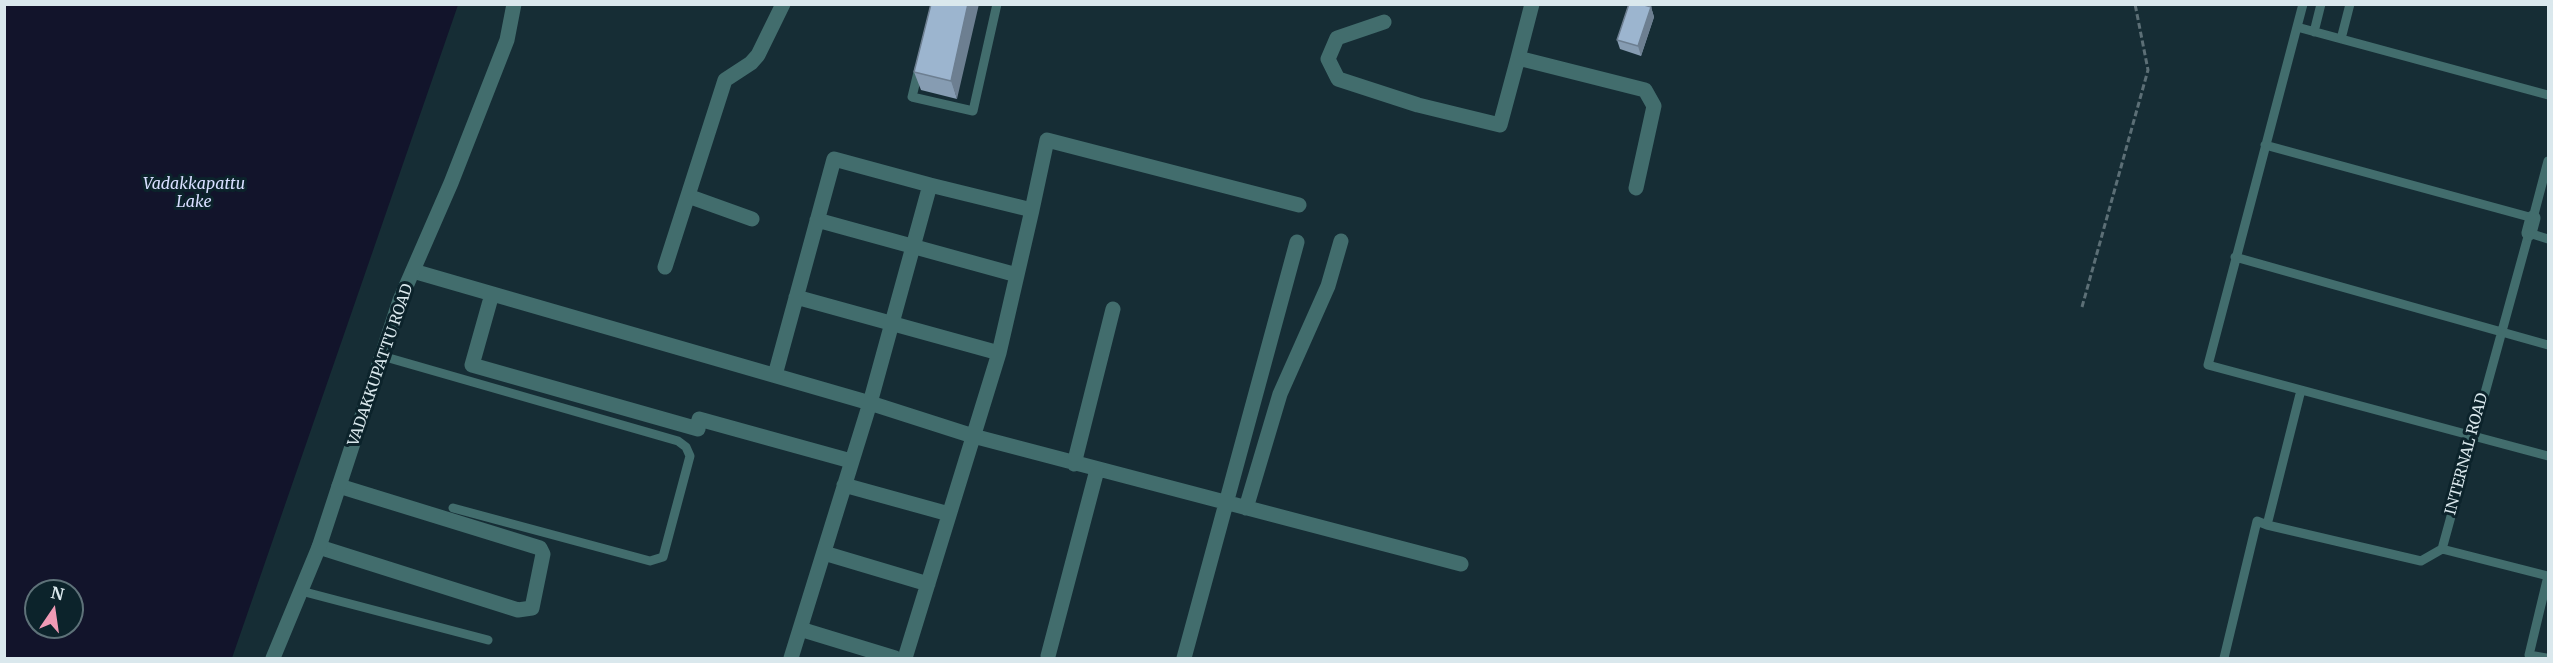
<!DOCTYPE html>
<style>
body{margin:0}
#map{position:relative;width:2553px;height:663px;overflow:hidden;background:#162d35;font-family:Merriweather,serif}
canvas{display:block}
.frame{position:absolute;inset:0;border:6px solid #dae8ed;pointer-events:none}
.north{position:absolute;left:24px;top:579px;width:60px;height:60px;box-sizing:border-box;background:#0c232b;border:2px solid #5e7279;border-radius:50%;rotate:13deg;font-size:16px;font-weight:700;line-height:24px;text-align:center;color:#dae8ed}
.north::after{content:'';display:block;margin:auto;width:21px;height:27px;background:#f09ab5;clip-path:polygon(50% 0,100% 100%,50% 72%,0 100%)}
</style>
<div id="map">
<canvas width="2553" height="663"></canvas>
<div class="frame"></div>
<div class="north">N</div>
</div>
<script>
const ctx = document.querySelector('canvas').getContext('2d');
ctx.lineJoin = 'round';
function paint(path, color) { ctx.fillStyle = color; ctx.fill(path, 'evenodd'); }
function trace(path, color, width, dash) { ctx.strokeStyle = color; ctx.lineWidth = width; ctx.lineCap = dash ? 'butt' : 'round'; ctx.setLineDash(dash || []); ctx.stroke(path); }
function drawText(font, color, halo, rows, align = 'center') {
  ctx.font = font + ' Merriweather,serif'; ctx.lineWidth = 6; ctx.setLineDash([]); ctx.textBaseline = 'middle'; ctx.strokeStyle = halo; ctx.fillStyle = color; for (const [text, x, y, turn = 0] of rows) {
    ctx.save(); ctx.translate(x, y); ctx.rotate((+turn || 0) * Math.PI / 180); ctx.textAlign = isNaN(turn) ? turn : align; if (halo) ctx.strokeText(text, 0, 0); ctx.fillText(text, 0, 0); ctx.restore();
  }
}
const water = new Path2D(`
 M4,5H458L232,658H5ZM36,591H72V627H36Z`);
const path = new Path2D(`
 M2082,307L2148,70L2135,4`);
const service = new Path2D(`
 M2303,4L2208,365L2548,456
 M2297,27L2548,95
 M2314,32L2321,4
 M2341,39L2350,4
 M919,68L912,97L973,111L997,4
 M2265,145L2533,218L2548,161
 M2235,257L2548,345
 M382,356L678,441L686,447L690,456L663,557L650,561L453,508
 M2301,390L2267,525L2421,561L2442,549
 M2442,549L2529,233L2548,239
 M2442,549L2548,576L2529,655L2546,658
 M301,591L488,640
 M2224,658L2257,521L2267,525`);
const minor = new Path2D(`
 M1532,4L1518,58L1645,90L1654,106L1636,188
 M1384,22L1337,38L1328,59L1338,79L1418,105L1500,125L1518,58
 M688,196L752,219
 M1032,210L1047,140L1299,205
 M817,220L1017,275L999,353L905,658
 M2529,233L2533,218
 M665,267L725,80L751,63L758,55L783,4
 M413,271L870,403L973,436L1461,564
 M492,294L472,365L698,429L699,419L851,461
 M796,297L999,353
 M775,375L834,159L930,185
 M1074,464L1113,309
 M844,485L949,514
 M1246,508L1280,394L1328,286L1341,241
 M319,547L518,610L532,608L543,554L540,548L339,486
 M824,553L928,584
 M800,629L895,658
 M1048,656L1097,470
 M791,658L870,403L930,185L1032,210L1017,275
 M1184,658L1297,242`);
const tertiary = new Path2D(`
 M273,658L319,547L400,300L451,183L507,40L514,4`);
const wall = new Path2D(`
 M931,4L957,99L921,90L914,72Z
 M1651,7L1654,17L1641,56L1620,49L1617,40Z`);
const shadedWall = new Path2D(`
 M968,4H979L957,99L951,81Z
 M1651,7L1654,17L1641,56L1638,46Z`);
const building = new Path2D(`
 M931,4H968L951,81L914,72Z
 M1629,4H1641L1651,7L1638,46L1617,40Z`);
const streetNames = [
 ["VADAKKUPATTU ROAD",381,365,-71],
 ["INTERNAL ROAD",2467,454,-75]
];
const waterNames = [
 ["Vadakkapattu",194,184],
 ["Lake",194,202]
];
paint(water, '#12142b');
trace(path, '#5c6f76', 3, [6, 3]);
trace(service, '#426d6d', 9);
trace(minor, '#426d6d', 15);
trace(tertiary, '#426d6d', 15);
paint(wall, '#869cb2');
paint(shadedWall, '#6d7f91');
paint(building, '#9cb5cf');
trace(building, '#6d7f91', 1.5);
drawText('15px', '#dae8ed', '#0c232b', streetNames);
drawText('italic 16px', '#d8deff', '#0c232b', waterNames);
</script>
